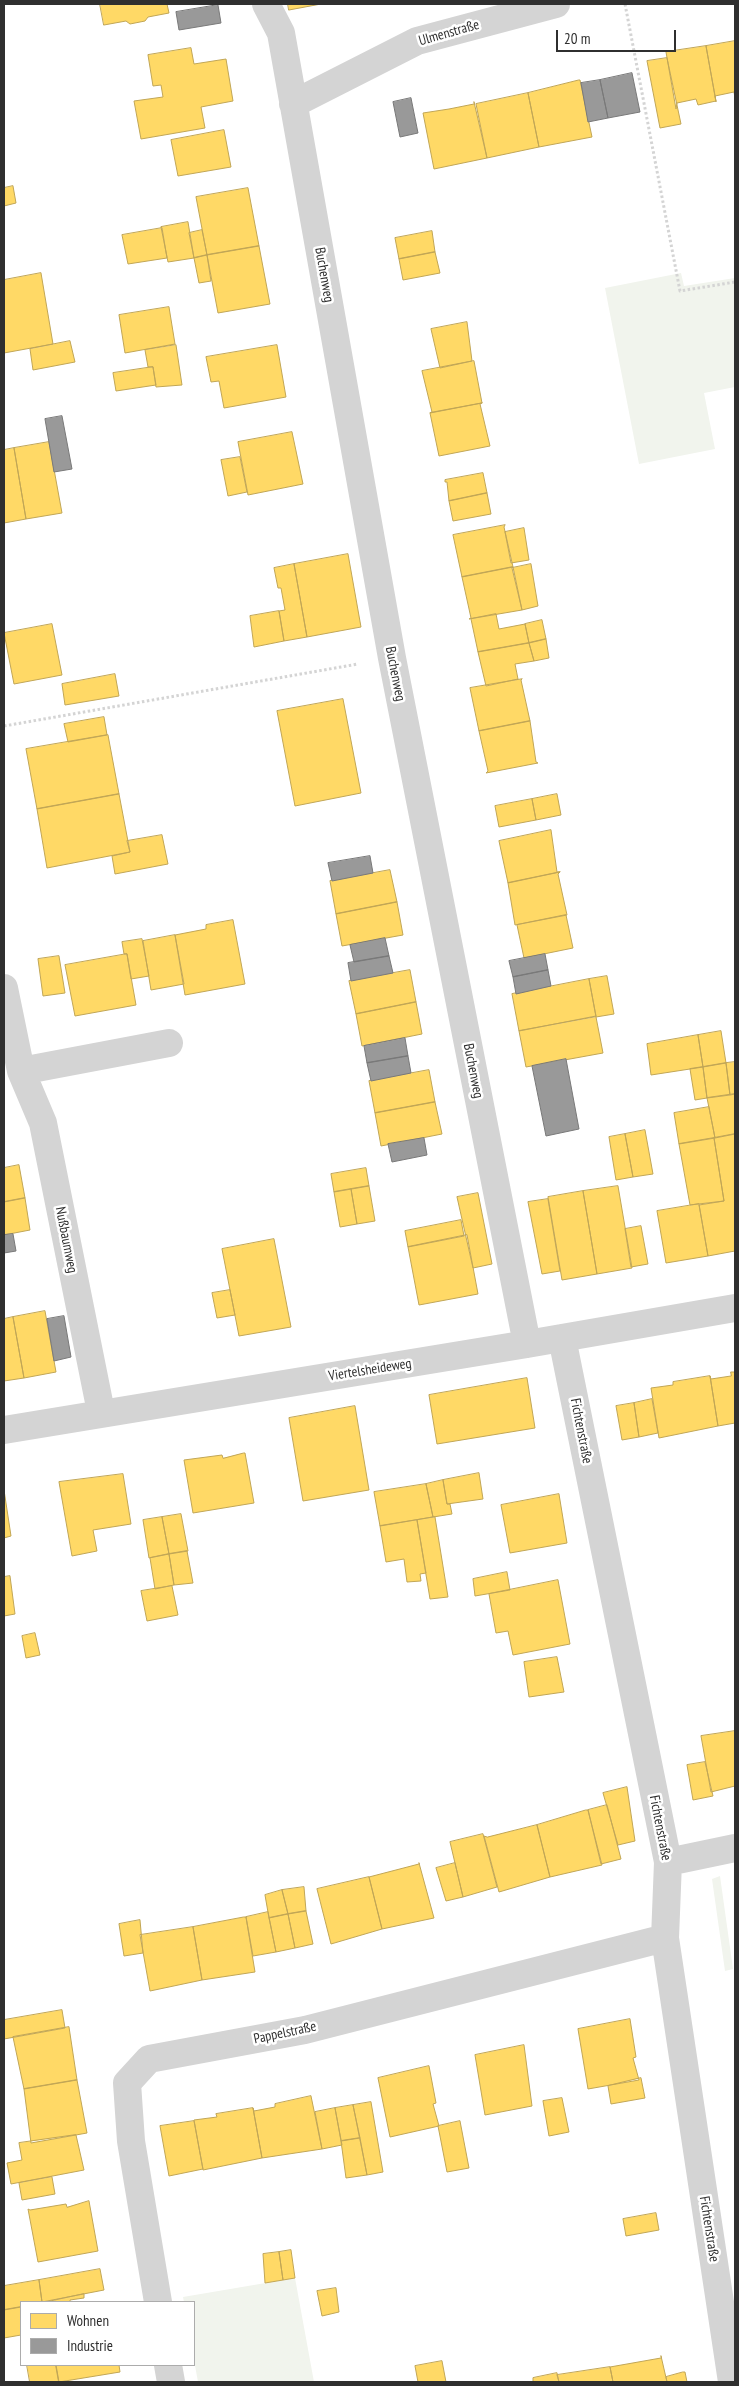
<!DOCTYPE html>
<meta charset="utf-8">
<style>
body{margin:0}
#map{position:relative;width:739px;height:2386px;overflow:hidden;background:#fff;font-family:"PT Sans Narrow",sans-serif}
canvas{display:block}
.frame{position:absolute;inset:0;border:5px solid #2f2f2f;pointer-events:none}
.legend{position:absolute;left:20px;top:2301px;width:175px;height:65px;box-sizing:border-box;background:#fff;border:1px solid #acacac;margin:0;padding:6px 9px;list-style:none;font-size:15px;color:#2f2f2f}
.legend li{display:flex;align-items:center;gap:10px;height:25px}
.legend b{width:25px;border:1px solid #acacac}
.scale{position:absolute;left:556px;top:30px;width:120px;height:22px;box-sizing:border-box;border:2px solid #2f2f2f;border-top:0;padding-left:6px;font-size:15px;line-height:18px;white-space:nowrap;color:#2f2f2f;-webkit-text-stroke:4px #fff;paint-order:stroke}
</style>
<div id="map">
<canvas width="739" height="2386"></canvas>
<div class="frame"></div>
<ul class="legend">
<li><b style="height:14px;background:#ffd966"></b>Wohnen</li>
<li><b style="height:14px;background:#999"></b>Industrie</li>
</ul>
<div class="scale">20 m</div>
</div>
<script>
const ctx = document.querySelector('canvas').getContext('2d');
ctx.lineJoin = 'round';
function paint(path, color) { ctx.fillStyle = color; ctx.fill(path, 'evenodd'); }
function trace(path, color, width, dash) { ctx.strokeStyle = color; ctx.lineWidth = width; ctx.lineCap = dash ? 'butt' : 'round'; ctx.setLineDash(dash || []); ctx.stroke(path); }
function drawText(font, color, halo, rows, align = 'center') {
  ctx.font = font + ' "PT Sans Narrow",sans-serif'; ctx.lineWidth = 5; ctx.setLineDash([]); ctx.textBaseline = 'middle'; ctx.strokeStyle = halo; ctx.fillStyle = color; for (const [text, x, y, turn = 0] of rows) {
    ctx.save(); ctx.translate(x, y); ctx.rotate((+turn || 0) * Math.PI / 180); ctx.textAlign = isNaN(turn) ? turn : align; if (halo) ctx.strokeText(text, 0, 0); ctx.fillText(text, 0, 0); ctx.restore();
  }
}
const green = new Path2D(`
 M681,273L684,286L735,278V387L704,393L715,449L639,464L605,288Z
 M720,1876L733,1969L725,1971L712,1879Z
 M295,2278L314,2382H198L194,2360V2302H184L183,2297Z`);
const homes = new Path2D(`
 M100,4H167L169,13L148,17L145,21L130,24L126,21L104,25Z
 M288,4H321L289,10Z
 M735,41V98L734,92L715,96L716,102L706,46Z
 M706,46L716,101L698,105L696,99L677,103L676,109L666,52Z
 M191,48L194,64L226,59L233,101L201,107L205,128L141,139L134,101L163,97L161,85L153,86L148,55Z
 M667,58L681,124L660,128L647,61Z
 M579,80H580L592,137L539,147L528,93Z
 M528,93L539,147L487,158L476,104Z
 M474,102L487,158L434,169L423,113L449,109L474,104Z
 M224,130L231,167L178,176L171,140Z
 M13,186L16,203L4,206V188Z
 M248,188L259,246L207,255L196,197Z
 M188,222L194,258L168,262L161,227Z
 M162,228L167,258L128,264L122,235Z
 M202,230L207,255L194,258L189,233Z
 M432,231L435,252L399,259L395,238Z
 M259,246L270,304L218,313L207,255Z
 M435,252L440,273L403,280L399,259Z
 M207,255L211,281L199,283L194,258Z
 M41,273L53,344L4,353V280Z
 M169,307L175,344L125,353L119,315Z
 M467,322L472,361L440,368L431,329Z
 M70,341L75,362L33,370L30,349Z
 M176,345L182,385L156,387L153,367H148L145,350Z
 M277,345L286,397L224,408L219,381L211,382L206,357Z
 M474,361L482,403L430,413L432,412L422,371Z
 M153,367L156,385L116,391L113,373Z
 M482,403L480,404L490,446L439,456L430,413Z
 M292,432L303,484L248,495L238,442Z
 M49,442L62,513L26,519L14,448Z
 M14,448L26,519L4,523V450Z
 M240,457L247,492L228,496L221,460Z
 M483,473L487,493L449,501L447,482H445V480Z
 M487,493L491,514L453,521L449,501Z
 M505,525L504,527L513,567L462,577L453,535Z
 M524,528L529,560L511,563L505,532Z
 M348,554L361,627L307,637L294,564Z
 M294,564L307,637L284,641L279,611L285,610L281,588H278L274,568Z
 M531,564L538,606L522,610L512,568Z
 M513,567L522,610L469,619L471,618L462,577Z
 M279,611L284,641L254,647L250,616Z
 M496,614L499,629L525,624L529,643L478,652L471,619Z
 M542,620L546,639L529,643L525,624Z
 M52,624L62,675L14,684L4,633Z
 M546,639L549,658L534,661L529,643Z
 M529,643L534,661L515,664L518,679L486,686L478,652Z
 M115,674L119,696L65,705L62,684Z
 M522,679L521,680L530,721L479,731L470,688Z
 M343,699L361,793L295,806L277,711Z
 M104,717L107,735L68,742L64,724Z
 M530,721L536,762L538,763L486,773L488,771L479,731Z
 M108,735L119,794L37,809L26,749Z
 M119,794L130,852L47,868L37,809Z
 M557,794L561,815L536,820L532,799Z
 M532,799L536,820L499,827L495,806Z
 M551,830L557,872H560L508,883L499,841Z
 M162,835L168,864L115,874L112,856L130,852L127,841Z
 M390,870L397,902L336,914L330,881Z
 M560,872L558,874L567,915L515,925L508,883Z
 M397,902L403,935L342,946L336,914Z
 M566,915L573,948L524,958L517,925Z
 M233,920L245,984L185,995L175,935L206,929V925Z
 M175,935L184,984L151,990L143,941Z
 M142,939L149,976L131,979L127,954H124L122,942Z
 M127,954L136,1005L75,1016L65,965Z
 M59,956L65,993L43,996L38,959Z
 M410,970L416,1002L356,1014L349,981Z
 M607,976L614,1014L596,1017L589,979Z
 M589,979L596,1016L519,1031L512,994Z
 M416,1002L422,1034L362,1046L356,1014Z
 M596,1017L603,1053L526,1067L519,1031Z
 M721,1031L726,1063L703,1067L698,1035Z
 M698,1035L703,1067L651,1075L647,1044Z
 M735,1062V1094L730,1095L726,1063Z
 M726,1063L730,1095L707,1098L703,1067Z
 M703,1067L707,1098L695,1100L690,1069Z
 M429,1070L435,1102L375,1113L369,1081Z
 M735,1094V1134L715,1138L707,1098Z
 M435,1102L442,1134L381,1146L375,1113Z
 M709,1107L715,1138L679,1144L674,1113Z
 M645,1130L653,1174L633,1177L625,1134Z
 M625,1134L633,1177L616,1180L609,1137Z
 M735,1134V1251L708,1256L699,1205L724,1201L714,1138Z
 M714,1138L724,1201L690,1205L679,1144Z
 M19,1165L25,1198L4,1202V1168Z
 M366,1168L369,1186L334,1192L331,1174Z
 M369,1186L375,1221L357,1224L351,1189Z
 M618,1186L632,1268L597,1274L583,1191Z
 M351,1189L357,1224L340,1227L334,1192Z
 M583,1191L597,1274L562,1280L548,1197Z
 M478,1193L492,1264L473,1268L457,1197Z
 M25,1198L30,1230L4,1235V1202Z
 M548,1199L560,1271L542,1274L528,1202Z
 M699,1204L708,1256L666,1263L657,1211Z
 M461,1220L464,1236L408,1247L405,1231Z
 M641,1226L648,1264L631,1267L625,1229Z
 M467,1235L478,1294L419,1305L408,1247Z
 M274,1239L291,1327L239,1336L222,1249Z
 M230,1290L235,1315L217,1318L212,1293Z
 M45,1311L56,1372L24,1378L13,1317Z
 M13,1317L24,1378L4,1381V1319Z
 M731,1372H735V1423L718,1426L710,1376L711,1379L731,1376Z
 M710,1376L718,1426L659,1438L651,1388L673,1385V1382Z
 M527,1378L535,1428L437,1444L429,1395Z
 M652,1399L658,1433L639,1437L634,1403Z
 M634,1403L639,1437L622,1440L616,1406Z
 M355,1406L369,1490L303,1501L289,1418Z
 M244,1453H245L254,1503L193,1513L184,1460L222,1455L223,1458Z
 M479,1473L483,1499L447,1504L443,1480Z
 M123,1474L131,1524L93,1530L97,1551L72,1556L59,1482Z
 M443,1480L447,1504H450L452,1514L433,1517L426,1484Z
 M426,1484L433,1517L380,1526L374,1492Z
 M4,1490L11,1536L4,1538Z
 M559,1494L567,1543L510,1553L501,1505Z
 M181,1514L188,1551L169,1554L162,1517Z
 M162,1517L169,1554L149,1558L143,1520Z
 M435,1517L448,1597L430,1599L417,1520Z
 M417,1520L426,1573L420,1574L421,1581L407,1582L404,1559L386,1562L380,1526Z
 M187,1551L193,1583L174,1585L169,1554Z
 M169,1554L174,1585L155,1589L150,1558Z
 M507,1572L510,1590L475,1596L473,1579Z
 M10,1576L15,1614L4,1616V1577Z
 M558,1580L570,1644L513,1655L508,1631L496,1633L489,1594Z
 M172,1586L178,1615L147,1621L141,1591Z
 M35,1633L40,1655L26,1658L22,1636Z
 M557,1657L564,1692L529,1697L524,1662Z
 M735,1731V1786L711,1792L701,1736Z
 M705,1762L713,1796L693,1800L687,1765Z
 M627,1787L635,1841L618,1845L603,1793Z
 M607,1805L621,1859L601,1864L588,1810Z
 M586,1810H588L602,1865L550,1877L537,1825Z
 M537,1825L550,1877L499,1892L484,1836L487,1837Z
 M483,1834L497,1887L463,1897L450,1842Z
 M419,1863L434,1918L382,1929L369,1877L419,1864Z
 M455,1863L463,1897L446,1901L436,1868Z
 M369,1877L382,1929L331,1944L317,1889Z
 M304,1887L306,1911L288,1914L282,1890Z
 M282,1890L288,1914L269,1918L265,1895Z
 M306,1911L313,1944L295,1948L288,1914Z
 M268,1912L276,1952L253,1956L246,1917Z
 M288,1914L295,1948L276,1952L269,1918Z
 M244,1917H246L255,1972L202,1980L193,1927Z
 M140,1920L143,1953L124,1956L119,1924Z
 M193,1927L202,1980L150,1991L140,1935Z
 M62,2010L65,2028L4,2039V2020Z
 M630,2019L636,2057L633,2058L639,2080L588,2089L578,2029Z
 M69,2027L77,2080L24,2089L13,2037Z
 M524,2045L532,2106L485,2115L475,2055Z
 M429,2066L436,2103L433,2104L439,2126L390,2137L378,2078Z
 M641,2078L645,2098L611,2104L608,2086Z
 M77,2080L87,2133L31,2143L24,2089Z
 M311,2096L322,2149L262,2158L253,2108L254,2111L275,2107V2104Z
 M562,2098L569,2132L549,2136L543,2101Z
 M371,2102L383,2172L367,2175L353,2105Z
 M353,2105L360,2138L341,2141L335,2108Z
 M253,2108L262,2158L203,2170L194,2120L217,2117L216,2114Z
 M335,2108L342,2145L322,2149L315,2112Z
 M194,2121L203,2169L169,2176L160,2126Z
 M460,2121L469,2168L447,2172L438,2126Z
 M76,2135L84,2170L11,2184L7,2163L22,2160L19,2143Z
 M360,2138L367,2175L346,2178L341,2141Z
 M52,2177L55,2194L22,2200L19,2183Z
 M89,2201L98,2251L38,2262L28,2209L30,2210L66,2204L67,2207Z
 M656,2213L659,2230L626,2236L623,2219Z
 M291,2250L295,2278L283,2280L279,2252Z
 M279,2252L283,2280L265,2283L263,2254Z
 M100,2269L104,2290L42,2302L39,2280Z
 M39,2280L42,2302H21V2307L4,2310V2286Z
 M336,2288L339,2312L322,2316L317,2291Z
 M84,2294V2298L70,2300V2302H46Z
 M21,2307V2335L4,2338V2310Z
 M661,2356L667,2382H613L610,2367L661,2358Z
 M442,2361L446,2382H418L415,2366Z
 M27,2365H56L59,2382H30Z
 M56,2365H119L120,2372L59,2382Z
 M610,2367L613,2382H559L557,2375Z
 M683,2372H685L687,2382H667L666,2377Z
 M557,2373L559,2382H533V2378Z`);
const industry = new Path2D(`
 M218,5L221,23L179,30L176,12Z
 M632,73L640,112L608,118L600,80Z
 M600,80L608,118L588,122L581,83Z
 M411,98L418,133L400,137L393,102Z
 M62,416L72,469L54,472L45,419Z
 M370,856L373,873L332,881L328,863Z
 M385,938L389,956L354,962L350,945Z
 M545,954L548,970L513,977L509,961Z
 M389,956L393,973L351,981L348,963Z
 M548,970L551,986L516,994L513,977Z
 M405,1038L408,1056L367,1063L364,1046Z
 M408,1056L411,1073L371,1081L367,1063Z
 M566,1059L579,1129L546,1136L532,1066Z
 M424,1138L427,1155L392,1162L388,1144Z
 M13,1234L16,1251L4,1253V1235Z
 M64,1316L71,1357L54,1361L47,1319Z`);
const path = new Path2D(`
 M625,4L680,291L735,282
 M4,726L358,664`);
const minor = new Path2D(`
 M266,4L281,33L392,658L527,1344
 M293,104L417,41L556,4
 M4,988L21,1071L43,1123L101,1412
 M21,1071L169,1043
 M562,1338L668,1862L665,1938L732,2382
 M4,1430L527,1344L735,1308
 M668,1862L735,1848
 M158,2302L131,2141L127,2083L149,2059L305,2030L665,1938
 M168,2365L171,2382`);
const streetNames = [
 ["Ulmenstraße",449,33,-16],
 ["Buchenweg",324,275,80],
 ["Buchenweg",395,674,79],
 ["Buchenweg",473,1071,79],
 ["Nußbaumweg",66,1240,79],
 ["Viertelsheideweg",370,1370,-9],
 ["Fichtenstraße",581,1431,79],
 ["Fichtenstraße",660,1828,79],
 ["Pappelstraße",285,2033,-12],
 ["Fichtenstraße",709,2229,81]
];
paint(green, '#f1f4ed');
paint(homes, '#ffd966');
trace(homes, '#c1a656', 1);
paint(industry, '#999');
trace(industry, '#797979', 1);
trace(path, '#d4d4d4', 3, [2.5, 2.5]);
trace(minor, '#d4d4d4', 28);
drawText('14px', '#2f2f2f', '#fff', streetNames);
</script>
